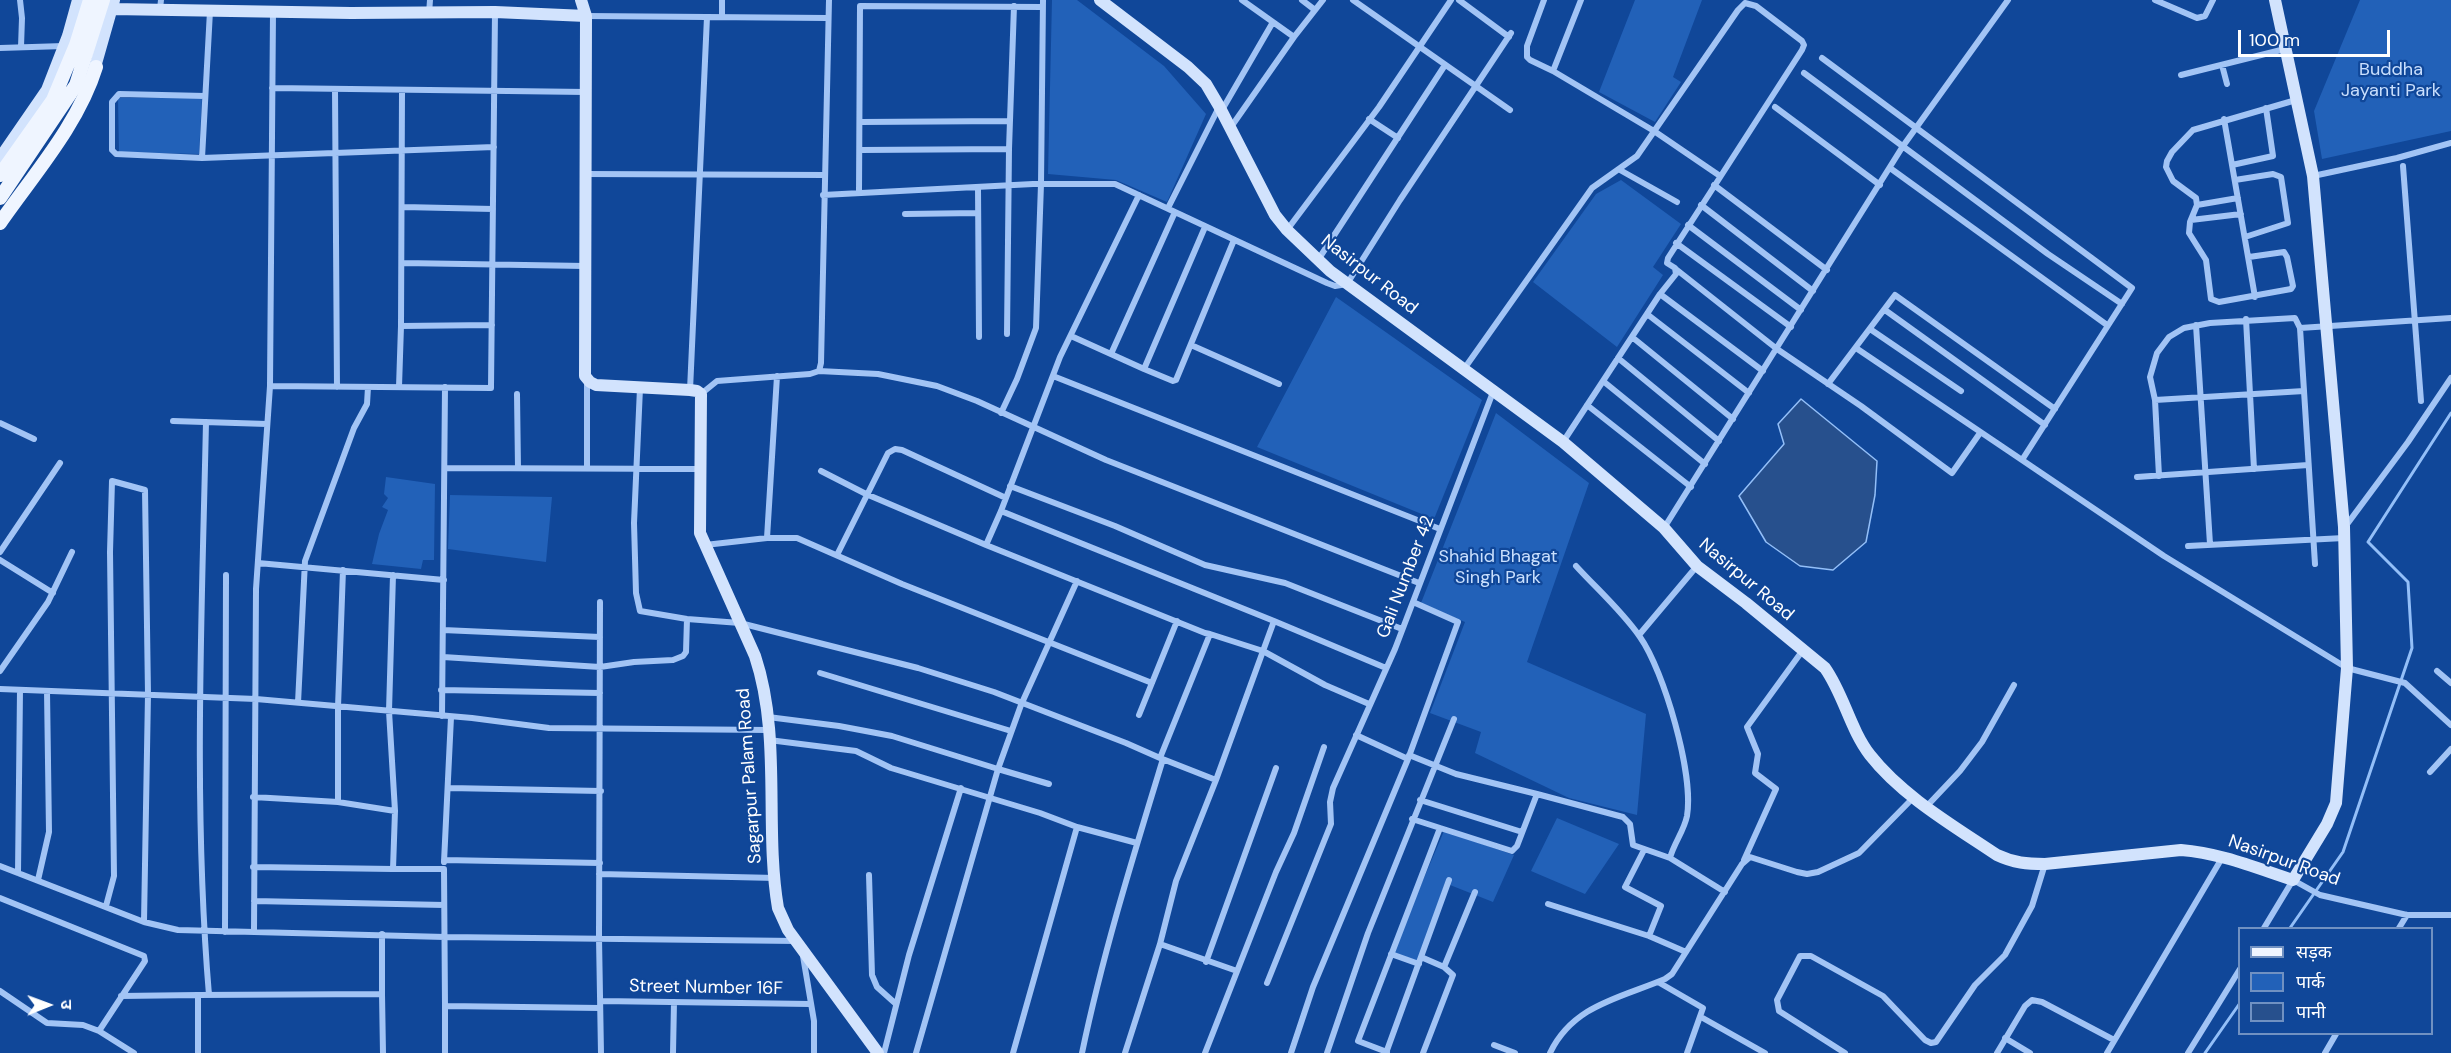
<!DOCTYPE html>
<meta charset="utf-8">
<style>
body{margin:0}
#map{position:relative;width:2451px;height:1053px;overflow:hidden;background:#104799;font-family:"DM Sans","Noto Sans Devanagari",sans-serif}
canvas{display:block}
.legend{position:absolute;left:2238px;top:927px;width:195px;height:108px;box-sizing:border-box;background:#104799;border:2px solid #7091c2;margin:0;padding:8px 10px;list-style:none;font-size:18px;color:#fff}
.legend li{display:flex;align-items:center;gap:12px;height:30px}
.legend b{width:30px;border:2px solid #7091c2}
.north{position:absolute;left:18px;top:975px;width:60px;height:60px;-webkit-text-stroke:4px #104799;paint-order:stroke;rotate:89deg;font-size:16px;font-weight:700;line-height:24px;text-align:center;color:#fff}
.north::after{content:'';display:block;margin:auto;width:21px;height:27px;background:#fff;clip-path:polygon(50% 0,100% 100%,50% 72%,0 100%)}
.scale{position:absolute;left:2238px;top:30px;width:152px;height:27px;box-sizing:border-box;border:3px solid #fff;border-top:0;padding-left:8px;font-size:18px;line-height:21px;white-space:nowrap;color:#fff;-webkit-text-stroke:4px #104799;paint-order:stroke}
</style>
<div id="map">
<canvas width="2451" height="1053"></canvas>
<ul class="legend">
<li><b style="height:8px;background:#eff5ff"></b>सड़क</li>
<li><b style="height:16px;background:#2261b8"></b>पार्क</li>
<li><b style="height:16px;background:#27508d"></b>पानी</li>
</ul>
<div class="north">उ</div>
<div class="scale">100 m</div>
</div>
<script>
const ctx = document.querySelector('canvas').getContext('2d');
ctx.lineJoin = 'round';
function paint(path, color) { ctx.fillStyle = color; ctx.fill(path, 'evenodd'); }
function trace(path, color, width, dash) { ctx.strokeStyle = color; ctx.lineWidth = width; ctx.lineCap = dash ? 'butt' : 'round'; ctx.setLineDash(dash || []); ctx.stroke(path); }
function drawText(font, color, halo, rows, align = 'center') {
  ctx.font = font + ' "DM Sans",sans-serif'; ctx.lineWidth = 4.5; ctx.setLineDash([]); ctx.textBaseline = 'middle'; ctx.strokeStyle = halo; ctx.fillStyle = color; for (const [text, x, y, turn = 0] of rows) {
    ctx.save(); ctx.translate(x, y); ctx.rotate((+turn || 0) * Math.PI / 180); ctx.textAlign = isNaN(turn) ? turn : align; if (halo) ctx.strokeText(text, 0, 0); ctx.fillText(text, 0, 0); ctx.restore();
  }
}
const green = new Path2D(`
 M1052,0H1077L1164,66L1206,114L1167,202L1116,180L1048,174Z
 M1635,0H1702L1673,77L1681,82L1655,122L1599,92Z
 M2360,0H2451V131L2322,159L2314,111Z
 M118,98H202L199,154L119,152Z
 M1621,180L1681,224L1653,267L1663,275L1617,347L1533,282L1596,194Z
 M1336,297L1482,400L1434,519L1257,447Z
 M1496,413L1589,483L1527,662L1646,714L1637,815L1569,798L1475,753L1481,732L1430,713L1465,622L1421,603Z
 M386,477L435,484L434,560H423L421,569L372,564L379,534L388,510L382,507L388,498L384,494Z
 M450,495L552,497L546,562L448,549Z
 M1557,818L1619,844L1585,894L1531,871Z
 M1444,831L1514,855L1493,902L1445,883L1418,961L1392,953Z`);
const water = new Path2D(`
 M1801,399L1877,461L1875,495L1866,542L1833,570L1800,566L1766,542L1739,496L1784,444L1778,424Z`);
const stream = new Path2D(`
 M2290,928L2343,852L2412,648L2408,582L2368,542L2451,413
 M2205,1053L2240,1003`);
const street = new Path2D(`
 M20,0L22,18L21,47
 M1302,0L1315,10
 M1353,0L1510,110
 M1459,0L1509,37
 M1544,0L1527,46V57L1530,60L1553,71
 M1581,0L1553,71L1654,131L1720,176
 M2155,0L2197,18L2205,16L2213,0
 M160,9L161,0
 M210,11L202,158L494,147
 M429,14L430,0
 M586,16L827,18
 M722,17V0
 M1294,37L1323,0
 M0,48L64,46
 M1822,58L2132,288L2022,460L1856,348
 M2222,65L2227,84
 M1804,73L2048,254L2122,304
 M2181,75L2285,49
 M272,88L586,92
 M335,89L337,387
 M402,91L401,326L492,325
 M1775,107L1880,185
 M1222,110L1273,22
 M1369,119L1398,138
 M2224,119L2255,297
 M861,122L1009,121
 M1231,127L1294,37L1242,0
 M1009,149L1014,6
 M861,150L1009,149L1007,334
 M202,158L116,154L112,150V102L119,94L205,96
 M2232,165L2273,156L2266,108
 M2403,166L2421,401
 M1890,168L2107,325
 M1620,170L1677,202
 M585,174L824,175
 M2313,176L2397,158L2451,143
 M2235,180L2273,174L2281,177L2288,223L2245,237
 M1714,185L1827,270
 M978,187L979,337
 M859,193L860,6L1042,7
 M823,195L1033,184H1115L1327,283L1335,286L1347,284L1400,200L1511,33
 M1139,195L1060,357L1001,511L986,545L1205,633L1210,634L1263,651L1216,780L1160,758L1210,634
 M1701,205L1813,291
 M2197,205L2238,198
 M403,207L493,209
 M1168,208L1219,107
 M905,214L978,213
 M2191,220L2241,214
 M1688,225L1801,310
 M1287,230L1379,107L1451,0
 M1676,243L1791,327
 M2249,257L2284,252L2287,257L2293,286L2291,289L2219,302L2211,299L2206,260L2189,233L2190,222L2197,205L2196,198L2173,181L2166,167L2167,161L2172,152L2193,130L2296,100
 M1318,260L1445,65
 M403,263L585,266
 M1677,270L1777,349L1861,406L1952,473L1980,433
 M1660,294L1763,371
 M1885,310L2045,425
 M1647,314L1749,393
 M2246,319L2254,469
 M2196,325L2210,544
 M2300,328L2451,318
 M1870,329L1961,391
 M1071,336L1144,369L1205,227
 M1632,337L1733,419
 M1191,345L1279,384
 M1111,354L1175,212
 M1618,358L1719,441
 M1144,369L1173,381L1176,380L1234,240
 M1464,369L1592,188L1637,156L1738,10L1745,3L1756,6L1802,41L1804,45L1802,50L1668,258L1667,263L1675,268L1676,274L1660,294L1563,442
 M819,371L821,363L829,0
 M1053,376L1440,529
 M587,380V468
 M1603,381L1705,464
 M1828,384L1895,295L2055,409
 M270,386L491,388L495,12
 M399,387L401,326
 M640,388L634,523L636,593L640,611L687,619L740,623L918,668L994,692L1126,743L1160,758
 M690,390L707,17
 M517,394L518,468
 M701,394L717,381L810,374L819,371L878,374L937,386L977,401L1106,460L1419,583
 M2155,400L2304,391
 M1587,405L1691,487
 M1001,413L1017,379L1036,328L1041,184L1043,0
 M173,421L267,424
 M206,422C202,612 193,805 209,995
 M0,423L34,439
 M2022,460L2164,556L2347,668L2405,683L2451,725
 M445,468L701,469
 M821,471L866,494L986,545
 M2159,476L2155,400L2150,377L2157,353L2169,337L2184,328L2210,323L2295,318L2300,328L2315,564
 M2137,477L2308,465
 M1010,486L1115,526L1205,565L1285,583L1402,629
 M1001,511L1274,621L1263,651L1325,685L1369,704
 M2345,527L2408,442L2451,378
 M1664,528L1903,146L2008,0
 M767,538L777,376
 M705,545L767,538H797L902,584L1152,683
 M2188,546L2344,538
 M0,552L60,463
 M837,555L888,453L895,449L902,450L1006,498
 M0,560L53,593
 M258,563L444,580
 M1576,566C1597,589 1622,611 1640,637C1664,671 1694,774 1687,816C1684,831 1674,843 1670,858L1725,892
 M600,602L599,938L601,1053
 M1274,621L1386,668
 M443,630L600,637
 M1639,635L1697,566
 M443,657L600,667L634,662L673,660L683,656L686,652L687,619
 M0,671L48,602L72,552
 M2437,671L2451,683
 M820,673L1011,731
 M0,689L256,699L472,718L549,728L768,730
 M441,690L600,693
 M298,703L305,561L354,428L367,404L368,387
 M1139,715L1177,621
 M442,716L445,387
 M768,717L839,726L892,736L998,769L916,1053
 M1356,735L1408,759
 M769,740L856,751L891,768L1040,813L1077,827L1137,843
 M1409,755L1456,774L1537,794L1517,846L1512,851L1412,819
 M2430,772L2451,749
 M1049,784L998,769L1021,705L1077,581
 M449,788L601,791
 M1537,794L1623,817L1630,824L1633,845L1670,858
 M253,797L338,802V707L343,570
 M1420,800L1522,832
 M338,802L395,811
 M1926,807L1960,771L1982,742L2014,685
 M1644,850L1625,887L1661,906L1649,936
 M444,860L600,863
 M1744,860L1776,789L1755,773L1758,754L1747,727L1803,650
 M444,862L451,717
 M0,866L144,922L178,930L445,937L797,941
 M253,867L393,869L395,811L389,711L393,575
 M393,869H444L445,1006L600,1008
 M18,873L20,690
 M599,874L776,878
 M869,875L872,975L877,987L896,1004
 M38,880L49,832L47,691
 M0,898L144,956L145,961L99,1031L134,1053
 M254,901L444,905
 M1548,904L1649,936L1686,952
 M106,906L114,876L110,552L112,481L145,490L148,694L144,922
 M2264,928L2293,880L2320,895L2407,915H2451
 M2399,928L2407,915
 M225,932L226,575
 M254,932L256,589L270,386L273,12
 M1160,944L1176,881L1216,780
 M1391,954L1419,964
 M803,956L814,1021V1053
 M1421,957L1444,967L1453,975L1423,1053
 M1206,962L1276,768
 M1444,967L1475,892
 M1658,982L1703,1008L1687,1053
 M1267,983L1331,824L1330,802L1333,788L1395,649L1493,392
 M0,991L47,1023L83,1025L99,1031
 M382,994L383,1053
 M198,995L382,994V934
 M121,996L198,995V1053
 M601,1001L810,1004
 M445,1006V1053
 M1701,1017L1765,1053
 M2005,1038L2030,1053
 M1494,1045L1515,1053
 M1387,1052L1358,1041L1440,828
 M673,1053L674,1002
 M884,1053L909,955L961,788
 M1013,1053L1077,827
 M1082,1053C1103,953 1133,857 1163,759
 M1125,1053L1160,944L1237,971
 M1205,1053L1276,872L1294,833L1324,747
 M1291,1053L1313,987L1408,759L1458,622L1413,602
 M1327,1053L1368,933L1454,719
 M1386,1053L1449,880
 M1550,1053C1573,1005 1620,998 1665,979L1672,974L1742,864L1750,857L1797,872L1807,874L1818,872L1859,853L1913,798
 M1845,1053L1779,1011L1777,1000L1800,956H1811L1883,996L1925,1040L1931,1043L1936,1042L1975,985L2005,955L2032,906L2045,864
 M1997,1053L2025,1006L2032,1000L2042,1002L2114,1040
 M2107,1053L2222,858
 M2188,1053L2240,969
 M2325,1053L2336,1034`);
const secondary = new Path2D(`
 M581,0L586,16L585,376L590,382L596,385L690,390L697,391L701,394L700,533L755,656C782,737 764,825 778,908L788,930L878,1053
 M1100,0L1188,67L1206,84L1219,106L1275,215L1287,230L1330,271L1563,442L1664,528L1697,566L1746,603L1825,668C1844,695 1850,729 1870,755C1902,796 1954,826 1997,855C2014,863 2027,864 2045,864L2181,850C2220,853 2256,868 2293,880L2327,824L2336,803L2347,668L2344,527L2313,176L2275,0
 M78,3L112,9L351,13L495,12L586,16
 M93,74L114,0
 M0,158L47,90L68,36L78,0`);
const primary = new Path2D(`
 M0,223C34,174 78,125 96,67`);
const primaryBridge = new Path2D(`
 M0,175L53,100L76,45L90,0
 M0,198L76,85L103,0`);
const parkNames = [
 ["Buddha",2391,70],
 ["Jayanti Park",2391,91],
 ["Shahid Bhagat",1498,557],
 ["Singh Park",1498,578]
];
const streetNames = [
 ["Nasirpur Road",1369,275,38],
 ["Gali Number 42",1406,577,-69],
 ["Nasirpur Road",1746,580,40],
 ["Sagarpur Palam Road",750,776,-94],
 ["Nasirpur Road",2284,861,20],
 ["Street Number 16F",706,988,1]
];
paint(green, '#2261b8');
paint(water, '#27508d');
trace(water, '#93bff8', 1.5);
trace(stream, '#93bff8', 3);
trace(street, '#a2c4f5', 6);
trace(secondary, '#d2e3fd', 12);
trace(primary, '#eff5ff', 14);
trace(primaryBridge, '#eff5ff', 14);
drawText('18px', '#cae0fe', '#104799', parkNames);
drawText('18px', '#fff', '#104799', streetNames);
</script>
